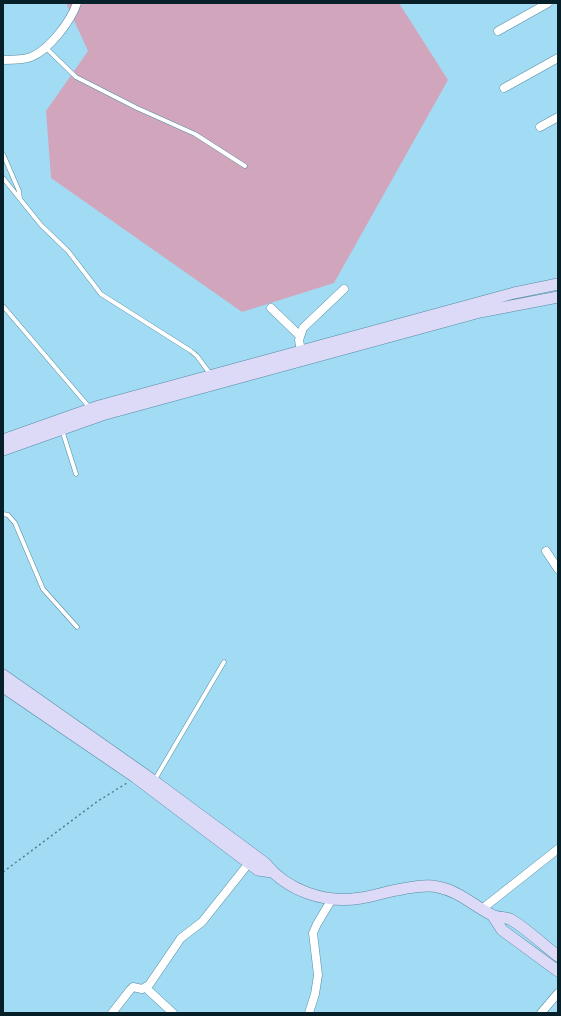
<!DOCTYPE html>
<style>
body{margin:0}
#map{position:relative;width:561px;height:1016px;overflow:hidden;background:#a2dcf4;font-family:Poppins,sans-serif}
canvas{display:block}
.frame{position:absolute;inset:0;border:4px solid #071f28;pointer-events:none}
</style>
<div id="map">
<canvas width="561" height="1016"></canvas>
<div class="frame"></div>
</div>
<script>
const ctx = document.querySelector('canvas').getContext('2d');
ctx.lineJoin = 'round';
function paint(path, color) { ctx.fillStyle = color; ctx.fill(path, 'evenodd'); }
function trace(path, color, width, dash) { ctx.strokeStyle = color; ctx.lineWidth = width; ctx.lineCap = dash ? 'butt' : 'round'; ctx.setLineDash(dash || []); ctx.stroke(path); }
const green = new Path2D(`
 M66,3H399L448,80L334,283L242,312L51,178L46,111L88,51Z`);
const path = new Path2D(`
 M3,872L98,801L127,783`);
const lane = new Path2D(`
 M45,47L76,77L137,108L195,134L245,166
 M3,154L19,191L20,199
 M3,178L41,225L68,251L101,294L191,351L197,356L211,375
 M3,306L90,408
 M62,430L76,474
 M3,514L8,515L15,523L43,589L77,627
 M154,781L224,662`);
const street = new Path2D(`
 M498,31L548,3
 M3,60C12,60 23,60 31,57C49,50 71,21 77,3
 M504,88L558,58
 M540,127L558,117
 M271,308L299,335
 M301,351L299,340L303,328L344,289
 M546,551L558,569
 M482,909L558,849
 M146,988L173,1013
 M112,1013L130,990L133,987L142,989L149,985L181,938L202,922L249,863
 M309,1013L315,994L318,975L313,933L317,924L332,899
 M541,1013L558,993`);
const secondary = new Path2D(`
 M3,440L99,406L514,293L558,284
 M3,450L102,415L480,312L558,297
 M3,675L154,781L265,863C287,891 326,904 361,898C375,896 388,891 402,889C414,887 427,884 438,887C459,891 474,906 492,915C497,918 504,917 510,919C522,925 546,947 558,956
 M3,687L135,777L258,870L272,872
 M493,916L502,930L558,971`);
paint(green, '#d1a6bc');
trace(lane, '#548ba2', 5);
trace(street, '#548ba2', 9);
trace(secondary, '#548ba2', 12);
trace(path, '#547d8e', 1.5, [2, 3]);
trace(lane, '#fff', 4);
trace(street, '#fff', 8);
trace(secondary, '#dddaf8', 11);
</script>
